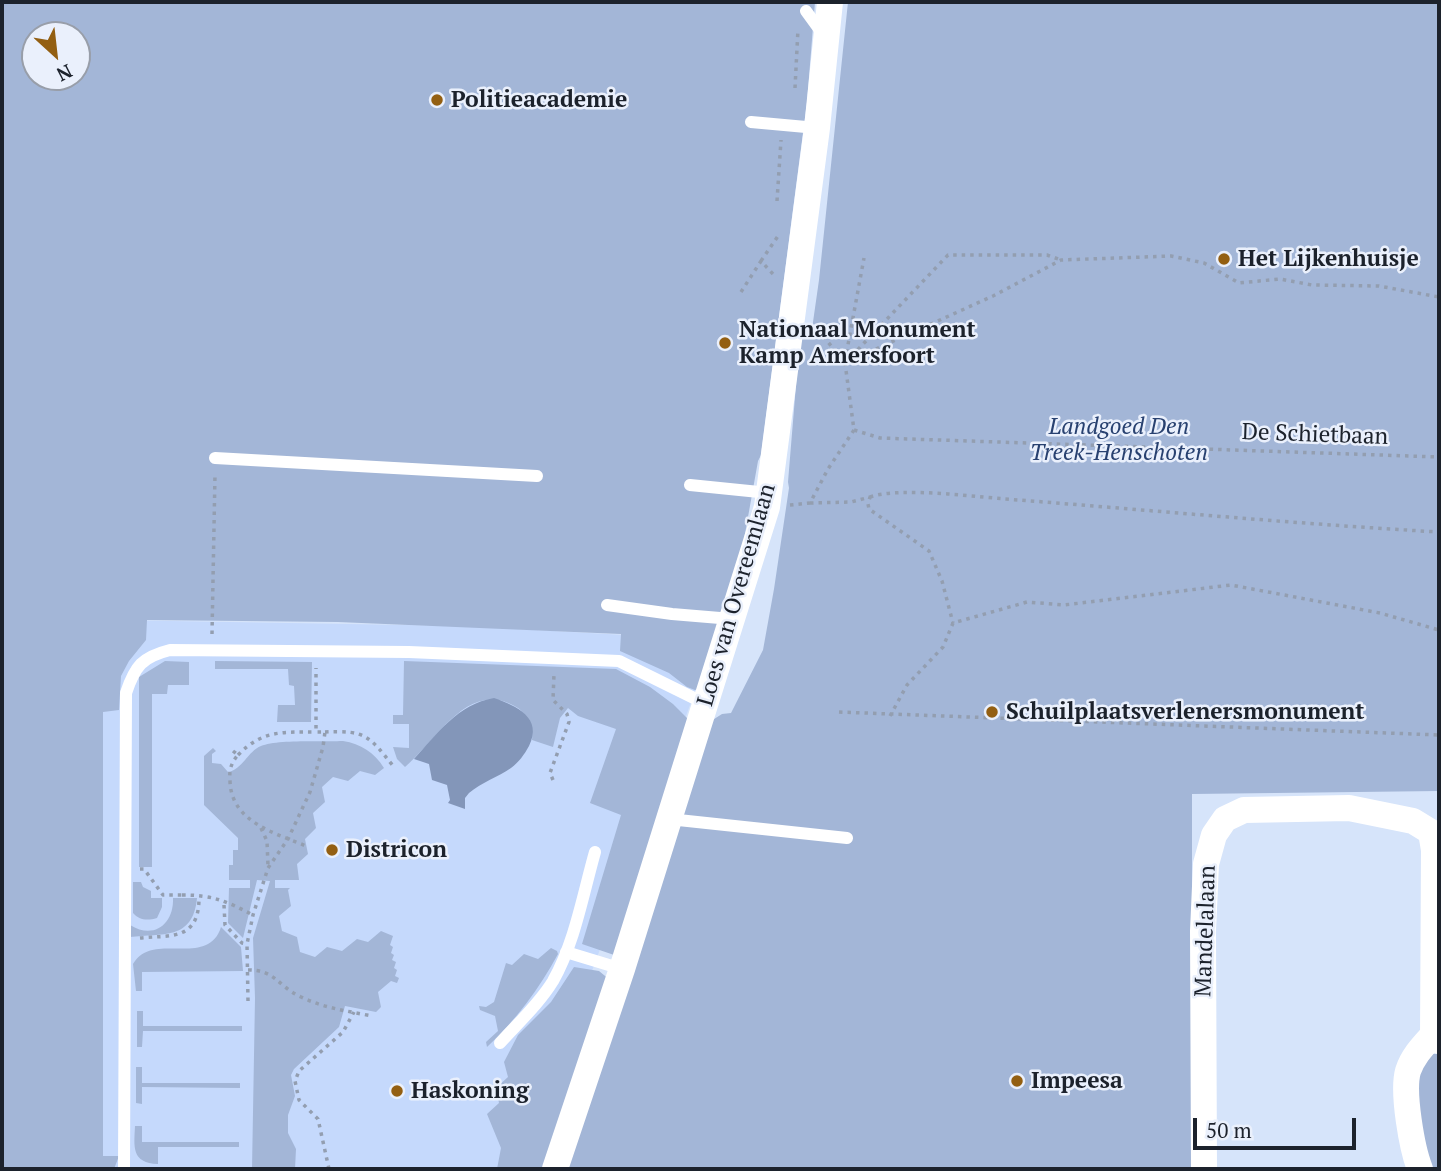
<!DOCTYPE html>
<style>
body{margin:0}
#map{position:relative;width:1441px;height:1171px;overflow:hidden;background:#d6e4fa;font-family:"PT Serif",serif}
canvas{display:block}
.frame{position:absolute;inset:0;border:4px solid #1c222c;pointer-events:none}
.north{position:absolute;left:21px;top:21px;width:70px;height:70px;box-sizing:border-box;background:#eaf0fc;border:2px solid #989ea9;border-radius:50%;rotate:153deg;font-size:19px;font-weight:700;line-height:28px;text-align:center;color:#1c222c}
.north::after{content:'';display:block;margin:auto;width:24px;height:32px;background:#935f12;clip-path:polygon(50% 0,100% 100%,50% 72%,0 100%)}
.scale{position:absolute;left:1193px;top:1118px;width:163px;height:32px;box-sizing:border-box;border:4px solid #1c222c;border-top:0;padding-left:9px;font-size:21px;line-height:24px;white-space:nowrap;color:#1c222c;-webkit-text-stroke:5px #eaf0fc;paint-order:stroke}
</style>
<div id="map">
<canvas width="1441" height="1171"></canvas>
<div class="frame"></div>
<div class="north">N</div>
<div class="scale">50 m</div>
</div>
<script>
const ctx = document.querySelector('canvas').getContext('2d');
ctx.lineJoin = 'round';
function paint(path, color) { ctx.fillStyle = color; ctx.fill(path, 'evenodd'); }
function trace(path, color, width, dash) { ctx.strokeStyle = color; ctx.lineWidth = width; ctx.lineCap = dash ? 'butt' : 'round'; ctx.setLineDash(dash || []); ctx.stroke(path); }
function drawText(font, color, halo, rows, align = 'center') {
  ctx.font = font + ' "PT Serif",serif'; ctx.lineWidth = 5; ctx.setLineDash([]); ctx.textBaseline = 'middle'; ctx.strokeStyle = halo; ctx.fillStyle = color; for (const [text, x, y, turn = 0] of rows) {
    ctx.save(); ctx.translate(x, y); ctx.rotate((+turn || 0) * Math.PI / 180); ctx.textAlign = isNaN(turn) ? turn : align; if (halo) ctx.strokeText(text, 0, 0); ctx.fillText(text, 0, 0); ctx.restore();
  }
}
const built = new Path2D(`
 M111,620L465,626L714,640L519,1169H103L99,686Z`);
const green = new Path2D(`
 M2,2H815L807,102L761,455L758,461L726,640L701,688L695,690L687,687L669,673L620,651L621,634L338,622L147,620L146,640L129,661L121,676L119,710L103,712V1156H119L114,1169H2ZM35,35H77V77H35Z
 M848,2H1439V791L1192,794V1169H567L711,721L722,714L731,713L763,650L774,589L789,488L788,482L801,324L811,336L819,280Z
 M165,661L189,662V685H168L167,694H152V867H139V677Z
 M215,661L312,662L311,722H277L278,705H295L294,686L289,685L288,669H215Z
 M404,661L616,669L650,687L673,704L688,719L617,956L582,944L621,815L590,803L616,729L578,716L568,708L560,718L553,747L532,740C534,730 527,714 518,708C469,677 438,739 405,767L397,759L393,747L409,748V724H393V715H403Z
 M343,741C361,744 374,752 384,768L375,775L360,771L348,781L333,777L322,787L325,802L313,813L316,828L305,839L308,854L297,864L299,880H275V888H290L288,890L291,906L279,916L282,931L297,937L300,952L315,957L327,947L342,951L357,939L368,942L381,931L393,936L390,945L393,947L391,953L394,955L392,960L396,962L394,968L397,970L395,976L399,978L397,983L391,981L378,992L381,1007L376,1012L345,1006L339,1027L294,1069L291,1075L295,1096L288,1115V1133L296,1149L295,1169H252L255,998L253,938L270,881L257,880L243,938L228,923L229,888H250V880H229V865H233V850H238V838L204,805V756L213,748L216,751L212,754V763L221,764L228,772C242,770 248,751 261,746C277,739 324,742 343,741Z
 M133,882H141L143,887L151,891V898H162V907L157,918C147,921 139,920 133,913Z
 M173,898H197C193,941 162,933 130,937V925C154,940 174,924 173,898Z
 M221,927L241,947L243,971L142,972V991H136L133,964C152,930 208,969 221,927Z
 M551,948L557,951L558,954C539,989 516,1020 487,1047L486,1042L498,1031L495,1016L480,1010L479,1006L486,1007L494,1002L506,963L512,965L524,954L538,959Z
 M574,967L599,971L610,980L547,1169H497L501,1148L487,1114L499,1103L496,1088L508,1077L504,1062L518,1035L551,1002Z
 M137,1011H143V1026H242V1031H143L142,1047H137Z
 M1428,1054H1439V1169H1427L1417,1137L1418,1062Z
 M136,1067H142V1083H240V1088L142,1087V1104L136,1103Z
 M135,1126H142V1142H239V1147H158V1164C131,1163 134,1147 135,1126Z`);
const water = new Path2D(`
 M494,698C517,706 543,718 529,746C524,755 519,762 511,768C498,777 482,782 469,793L465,798V809L448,803L450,800L447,785L432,780L429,764L414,759C437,734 458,704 494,698Z`);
const path = new Path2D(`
 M795,88L798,29
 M777,201L781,140
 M761,261L778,236
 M741,292L761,261L773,274
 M845,361L864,258
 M846,362L948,255H1047L1061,260
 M845,363L993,296L1061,260L1171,256L1204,263L1239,283L1280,279L1312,285L1379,286L1439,297
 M854,430L880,438L1439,457
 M870,497C901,486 983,498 1019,500C1159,511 1299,524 1439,532
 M810,503L851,502L870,497L868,504L869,509L929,551L942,581L953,623
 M790,505L810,503L828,469L854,430L845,363L815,326
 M212,634L215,474
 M839,712L1439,735
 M890,716L907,685L943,647L953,623L1027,602L1064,605L1231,585L1380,613L1439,630
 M325,732C366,730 369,736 394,767
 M233,751L238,755C231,763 229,770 230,781C231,822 275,833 306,846
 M238,755C262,730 283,732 316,732
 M553,780L550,773L569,722L567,714L553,700L554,674
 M261,828L267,841L268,866
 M140,869H144L163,895H182V892
 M182,895C213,895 226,901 253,915
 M224,905L225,925L242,943L247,944
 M140,938C170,935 199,941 199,898
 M248,970C276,970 277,986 301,997C324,1008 347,1011 372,1016
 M248,1001L247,944L253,915L268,868L288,839L310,792L323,747L325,732H316V668
 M329,1169L318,1119L299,1100L295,1081L299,1071L343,1032L354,1012`);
const lane = new Path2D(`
 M806,11L822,33
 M751,122L817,128
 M215,458L537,476
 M690,485L769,493
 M607,605L672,614L732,619
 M669,819L847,838
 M566,952L622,969
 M500,1043C518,1023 539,1004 553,981C575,942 583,894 595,852
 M124,1169L126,693C135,666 142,657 170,650L409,652L619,661L706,704`);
const street = new Path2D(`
 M555,1169L622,969L767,507L817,128L830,2
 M1204,1169L1203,931L1206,864L1214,835L1225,819L1244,810L1349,808L1413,821L1431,832L1434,850L1433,1035
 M1420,1169C1412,1149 1402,1092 1408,1071C1413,1056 1423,1046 1433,1035L1439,1041`);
const markers = [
 [437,100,7,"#935f12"],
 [1224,259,7,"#935f12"],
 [725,343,7,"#935f12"],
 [992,712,7,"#935f12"],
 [332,850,7,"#935f12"],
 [1017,1081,7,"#935f12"],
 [397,1091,7,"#935f12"]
];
const poiNames = [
 ["Politieacademie",451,100],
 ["Het Lijkenhuisje",1238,259],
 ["Nationaal Monument",739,330],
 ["Kamp Amersfoort",739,356],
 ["Schuilplaatsverlenersmonument",1006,712],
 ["Districon",346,850],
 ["Impeesa",1031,1081],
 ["Haskoning",411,1091]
];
const parkNames = [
 ["Landgoed Den",1119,427],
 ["Treek-Henschoten",1119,453]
];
const streetNames = [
 ["De Schietbaan",1315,435,2],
 ["Loes van Overeemlaan",737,595,-74],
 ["Mandelalaan",1206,931,-88]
];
paint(built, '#c5d9fc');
paint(green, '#a3b6d7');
paint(water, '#8396b9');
trace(path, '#939eb0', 3.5, [3.5, 5]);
trace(lane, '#fff', 12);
trace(street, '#fff', 26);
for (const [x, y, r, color] of markers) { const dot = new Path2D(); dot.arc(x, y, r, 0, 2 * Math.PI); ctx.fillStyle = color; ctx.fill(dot); trace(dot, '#eaf0fc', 2.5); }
drawText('bold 23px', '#1c222c', '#eaf0fc', poiNames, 'left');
drawText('italic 23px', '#284170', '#eaf0fc', parkNames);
drawText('23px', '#1c222c', '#eaf0fc', streetNames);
</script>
